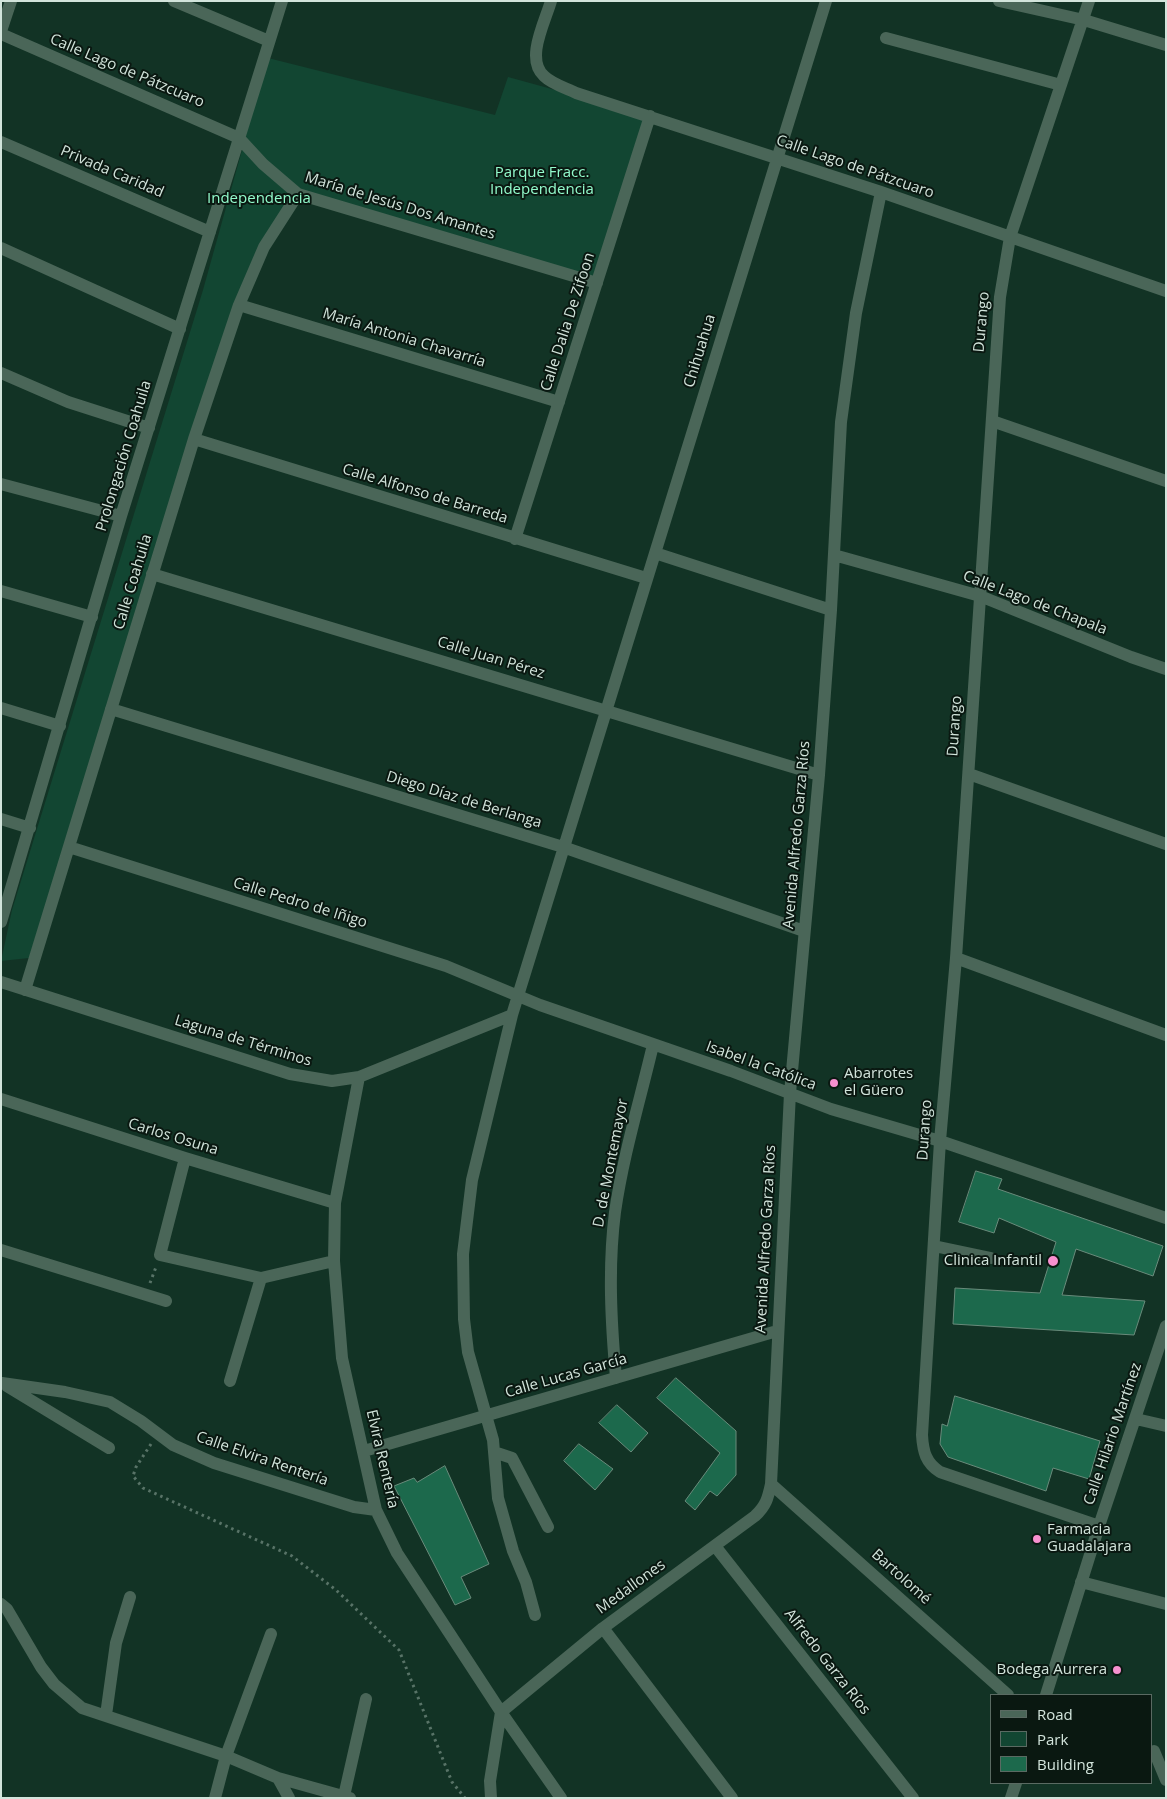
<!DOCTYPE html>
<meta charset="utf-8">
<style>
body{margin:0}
#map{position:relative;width:1167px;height:1799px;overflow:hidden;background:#123325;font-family:"Open Sans",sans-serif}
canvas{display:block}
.frame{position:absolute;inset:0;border:2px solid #d2e4db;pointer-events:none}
.legend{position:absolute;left:990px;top:1694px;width:162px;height:90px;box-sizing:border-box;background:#0a1811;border:1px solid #5a6a62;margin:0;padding:6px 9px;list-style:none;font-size:15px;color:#d2e4db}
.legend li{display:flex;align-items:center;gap:10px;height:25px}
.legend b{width:25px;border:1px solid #5a6a62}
</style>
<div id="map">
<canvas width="1167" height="1799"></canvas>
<div class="frame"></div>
<ul class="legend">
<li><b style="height:6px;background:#4a6658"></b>Road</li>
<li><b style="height:14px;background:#124632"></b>Park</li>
<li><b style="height:14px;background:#1c694c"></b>Building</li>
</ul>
</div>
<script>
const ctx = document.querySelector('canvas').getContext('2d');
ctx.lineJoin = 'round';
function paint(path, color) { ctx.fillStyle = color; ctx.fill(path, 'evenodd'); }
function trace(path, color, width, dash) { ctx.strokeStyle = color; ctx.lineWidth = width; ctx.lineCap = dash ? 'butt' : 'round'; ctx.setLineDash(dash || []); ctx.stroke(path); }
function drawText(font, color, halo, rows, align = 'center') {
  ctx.font = font + ' "Open Sans",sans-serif'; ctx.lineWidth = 4; ctx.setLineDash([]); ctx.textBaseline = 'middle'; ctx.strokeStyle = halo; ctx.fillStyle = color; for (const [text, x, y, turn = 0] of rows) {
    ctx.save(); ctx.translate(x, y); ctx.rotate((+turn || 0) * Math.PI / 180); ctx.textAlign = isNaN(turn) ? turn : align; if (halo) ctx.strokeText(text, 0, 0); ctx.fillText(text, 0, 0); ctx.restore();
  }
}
const green = new Path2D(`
 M264,57L495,115L508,77L650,116L597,283L298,194L239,305L29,958L1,961L12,910L203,290L244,143Z`);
const building = new Path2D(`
 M976,1171L1002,1179L998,1189L1163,1246L1153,1276L1076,1249L1062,1295L1145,1301L1134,1335L953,1324L955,1288L1040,1293L1056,1242L999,1218L994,1233L959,1222Z
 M676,1378L736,1431V1475L717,1496L710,1491L695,1510L685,1501L720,1453L657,1398Z
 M955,1396L1100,1441L1089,1479L1053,1468L1046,1491L948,1457L940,1444L942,1424L947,1426Z
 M617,1405L648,1433L631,1452L599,1423Z
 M579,1444L613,1469L595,1490L564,1461Z
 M445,1466L489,1564L461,1577L471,1598L455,1605L394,1486L414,1478L417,1482Z`);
const path = new Path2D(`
 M150,1283L156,1267
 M151,1444L136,1467L133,1476L143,1488L292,1556L336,1590L399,1650L452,1782L465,1798`);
const minor = new Path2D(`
 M174,1L269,41
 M551,1C545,22 525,59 544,76C552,84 566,88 576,93L881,192L1166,291
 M999,1L1084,20L1166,45
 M1089,1L1010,237L1000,297L956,958L940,1141L922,1435C923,1452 926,1463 940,1472L1099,1526
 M1,31L11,1
 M1,34L239,138L263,164L298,194L597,283
 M886,38L1061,85
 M1,142L210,232
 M1,248L180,329
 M239,305L559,402
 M1,373L68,402L149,428
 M992,421L1166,481
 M194,439L646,578
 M1,484L121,516
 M515,539L650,116
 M655,553L831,610
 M834,555L980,596L1131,657L1166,669
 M152,574L819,775
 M1,591L92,617
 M1,708L60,726
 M111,709L563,847L804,931
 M969,774L1166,844
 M1,819L30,828
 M69,847L446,966L540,1005L731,1071L831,1109L940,1141L1166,1218
 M1,922L121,516L282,1
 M956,958L1166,1035
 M1,982L290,1074L332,1081L359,1077L512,1015L826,1
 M25,990L194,439L239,305L264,247L298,194
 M512,1015L472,1180L463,1254L464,1319L468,1352L493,1440L498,1498L513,1551L526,1582L535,1615
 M359,1077L335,1203L334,1261L342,1358L376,1510L397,1553L501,1712L561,1798
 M1,1099L185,1158L335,1203
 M185,1158L160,1255L261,1278L334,1261
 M934,1246L991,1258
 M1,1250L166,1301
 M616,1378C611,1322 608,1267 615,1212C623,1156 640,1100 653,1045
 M230,1381L261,1278
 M2,1383L65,1392L110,1402L141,1421L173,1445L214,1463L354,1507L376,1510
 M7,1386L109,1448
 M1136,1419L1166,1426
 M364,1451L777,1331
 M494,1452L512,1458L548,1527
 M771,1484L1008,1695
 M715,1546L913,1798
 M1081,1582L1166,1604
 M1,1604L7,1609L41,1667L54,1684L82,1708L226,1756L278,1778L350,1798
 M603,1628L732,1798
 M1046,1695L1099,1526L1166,1326
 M106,1715L116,1643L130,1597
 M1154,1751L1166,1780
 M278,1778L289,1798
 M344,1796L366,1699
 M215,1798L226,1756L271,1634
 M491,1798L490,1781L501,1712L603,1628L755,1516C766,1506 768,1498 771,1484L790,1093L819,775L831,610L841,422L856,313L881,192
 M1011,1798L1016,1783`);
const markers = [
 [834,1083,5,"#f790cf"],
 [1053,1261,6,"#f790cf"],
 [1037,1539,5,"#f790cf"],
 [1117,1670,5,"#f790cf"]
];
const streetNames = [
 ["Calle Lago de Pátzcuaro",127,71,23],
 ["Calle Lago de Pátzcuaro",855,167,19],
 ["Privada Caridad",112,172,23],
 ["María de Jesús Dos Amantes",400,206,17],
 ["Calle Dalia De Zifoon",568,322,-72],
 ["Durango",982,322,-85],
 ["María Antonia Chavarría",404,338,17],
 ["Chihuahua",700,351,-73],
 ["Prolongación Coahuila",124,456,-73],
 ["Calle Alfonso de Barreda",425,494,17],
 ["Calle Coahuila",133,582,-73],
 ["Calle Lago de Chapala",1035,603,21],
 ["Calle Juan Pérez",491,658,17],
 ["Durango",955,726,-86],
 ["Diego Díaz de Berlanga",464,800,17],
 ["Avenida Alfredo Garza Ríos",797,835,-85],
 ["Calle Pedro de Iñigo",300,903,17],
 ["Laguna de Términos",243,1041,17],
 ["Isabel la Católica",761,1066,20],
 ["Durango",925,1130,-86],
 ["Carlos Osuna",173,1137,17],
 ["D. de Montemayor",611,1163,-79],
 ["Avenida Alfredo Garza Ríos",766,1239,-87],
 ["Calle Lucas García",566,1376,-16],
 ["Calle Hilario Martínez",1113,1434,-71],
 ["Calle Elvira Rentería",262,1459,19],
 ["Elvira Rentería",382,1459,77],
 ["Bartolomé",901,1577,42],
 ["Medallones",631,1587,-36],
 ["Alfredo Garza Ríos",827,1662,52]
];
const parkNames = [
 ["Parque Fracc.",542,173],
 ["Independencia",542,190],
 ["Independencia",259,199]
];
const poiNames = [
 ["Abarrotes",844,1074],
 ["el Güero",844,1091],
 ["Clinica Infantil",1042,1261,"right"],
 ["Farmacia",1047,1530],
 ["Guadalajara",1047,1547],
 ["Bodega Aurrera",1107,1670,"right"]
];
paint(green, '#124632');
paint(building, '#1c694c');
trace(building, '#698b7b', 1);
trace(path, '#587367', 3, [2.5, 4]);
trace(minor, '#4a6658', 12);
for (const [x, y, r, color] of markers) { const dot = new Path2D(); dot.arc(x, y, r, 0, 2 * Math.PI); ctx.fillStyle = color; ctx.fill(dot); trace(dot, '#0a1811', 2); }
drawText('15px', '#d2e4db', '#0a1811', streetNames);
drawText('15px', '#93fbcc', '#0a1811', parkNames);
drawText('15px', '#d2e4db', '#0a1811', poiNames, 'left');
</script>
